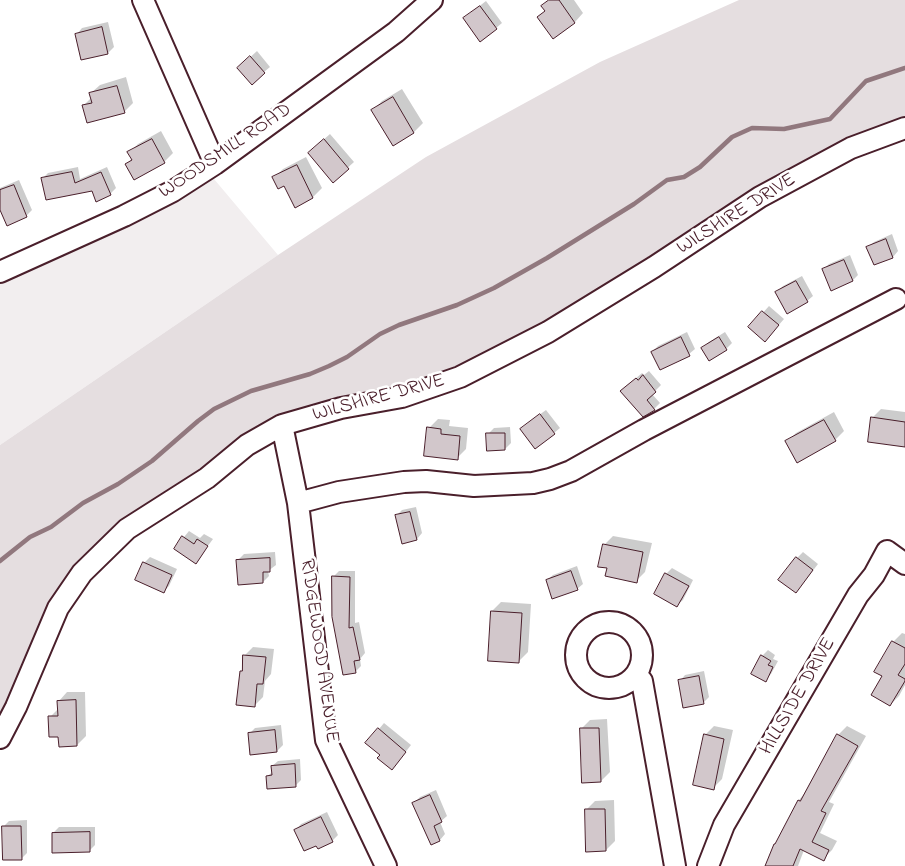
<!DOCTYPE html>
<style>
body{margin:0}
canvas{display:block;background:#fff}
</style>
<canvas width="905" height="866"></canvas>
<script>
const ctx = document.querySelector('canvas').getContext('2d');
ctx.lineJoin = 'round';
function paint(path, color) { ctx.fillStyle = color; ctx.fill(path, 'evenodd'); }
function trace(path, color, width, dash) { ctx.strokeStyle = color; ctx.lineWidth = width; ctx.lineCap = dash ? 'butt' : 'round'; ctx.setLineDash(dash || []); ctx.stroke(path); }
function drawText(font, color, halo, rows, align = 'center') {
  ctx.font = font + ' "Indie Flower",sans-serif'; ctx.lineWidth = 5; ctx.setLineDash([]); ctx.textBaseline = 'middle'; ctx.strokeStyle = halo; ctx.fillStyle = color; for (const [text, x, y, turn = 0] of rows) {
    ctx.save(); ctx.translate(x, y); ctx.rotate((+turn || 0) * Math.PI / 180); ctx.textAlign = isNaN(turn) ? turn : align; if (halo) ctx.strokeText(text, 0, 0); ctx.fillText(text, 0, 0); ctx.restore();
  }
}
const built = new Path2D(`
 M198,160L278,255L0,445V283L110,233Z`);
const green = new Path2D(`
 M739,0H905V128L736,212L500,362L450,391L292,424L77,574L0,740V445L278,255L426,157L600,62Z`);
const shadow = new Path2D(`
 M549,0H574L583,13L575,22L553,37L539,17L546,10L542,6Z
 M486,1L502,23L496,28L464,18Z
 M108,22L114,47L108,53L82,59L77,34L82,28Z
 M257,51L270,67L264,72L245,62Z
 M126,77L133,103L124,112L83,106L92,97L91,93L100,85Z
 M402,89L423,123L414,132L393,144L373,110L382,101Z
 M161,131L173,153L164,162L127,164L132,158L129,153L138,144Z
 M330,134L354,162L333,181L315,147Z
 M306,157L322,188L313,197L274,178L283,169Z
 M78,167L80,179L107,167L116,188L110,194L42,179L48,173Z
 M19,180L32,210L26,216L0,206V188Z
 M892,234L898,251L893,257L874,264L868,247L874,242Z
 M850,255L858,275L853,280L823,270L829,264Z
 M802,276L813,296L807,301L777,292L783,286Z
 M769,306L784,319L771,334L750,327Z
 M687,332L695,349L689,354L652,352L658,346Z
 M725,332L732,343L726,349L703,348L709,342Z
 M649,371L661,385L652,394L660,403L654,409L628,385L642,373L644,375Z
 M881,409L905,412V446L872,418Z
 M546,410L560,428L554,433L528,423Z
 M834,412L844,431L835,440L787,442L796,433Z
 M438,419L450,420L449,426L468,428L466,449L457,458L429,428Z
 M510,427L511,443L505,449L488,434L494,428Z
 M416,507L422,533L417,539L396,516L402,510Z
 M189,531L200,538L204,534L213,539L196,562L175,548Z
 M613,536L652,543L645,572L636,581L608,567L604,545Z
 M275,552L276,565L268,571L269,576L263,582L238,560L244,554Z
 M803,552L818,564L801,586L797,558Z
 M150,557L177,569L169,586L164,591L144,563Z
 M577,566L583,584L577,589L547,580L553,575Z
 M672,568L693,580L683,600L677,605L666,574Z
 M339,571H355V623L359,622L365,653L360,659L361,666L356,671L333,577Z
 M501,602L531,604L528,652L519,661L492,611Z
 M902,633L905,634V685L899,696L890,705L883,676L875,671L893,642Z
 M253,647L274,649L271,674L265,681L263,697L254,706L241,672L243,670L244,656Z
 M768,650L775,655L773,659L778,661L771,674L765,680L762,656Z
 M704,671L709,697L703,703L680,681L685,675Z
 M67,692H85L86,736L77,745L60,736L50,717L59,708V701Z
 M607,719L610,772L601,781L581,729L590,720Z
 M384,723L411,745L397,763L382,755L379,729Z
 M281,725L283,745L277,751L249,734L255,728Z
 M714,726L733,730L722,779L713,788L705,735Z
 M847,726L866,736L829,802L834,804L820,833L837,841L832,850L823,859L804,850L798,866H766L799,800L804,794L838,735Z
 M300,759L301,780L295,786L268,776L273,771L272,766L278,761Z
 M436,790L447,816L440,822L445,834L440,840L431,843L414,803L420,797Z
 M614,800L615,841L606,850L586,810L595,801Z
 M327,812L338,835L332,841L296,830L301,824Z
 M27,820V853L21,859L4,826L9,821Z
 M59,827H95V845L89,851L53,833Z`);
const stream = new Path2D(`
 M0,561L30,537L51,527L83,503L118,484L152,461L198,421L214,409L251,391L310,374L329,366L347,357L380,334L399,325L457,305L494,288L547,258L634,204L667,180L684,177L700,167L732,137L752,128L784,129L830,119L866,81L905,68`);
const building = new Path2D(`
 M549,0H559L575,23L553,39L537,17L545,11L541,6Z
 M480,6L497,29L480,42L463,18Z
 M102,27L108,54L81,60L75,34Z
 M250,56L265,73L252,85L237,68Z
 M117,86L125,113L87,123L82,105L92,103L89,93Z
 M393,97L414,133L393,146L371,110Z
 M152,139L165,163L134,180L125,164L132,160L127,152Z
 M324,139L349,169L333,183L308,153Z
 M297,165L313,198L295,208L284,186L278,189L272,177Z
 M72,172L75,183L101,172L111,195L96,202L92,191L46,200L41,178Z
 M14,185L27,217L7,226L0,210V190Z
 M886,239L893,258L874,265L866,247Z
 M844,260L853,281L831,291L822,269Z
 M796,281L808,302L787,314L775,292Z
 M762,311L779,325L765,342L748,327Z
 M681,337L690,356L660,370L651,352Z
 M719,337L727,350L709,361L701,348Z
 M643,375L656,392L647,400L655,410L643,417L620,391L636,378L638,380Z
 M540,414L555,434L535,449L520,429Z
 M871,417L905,422V447L868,442Z
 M824,420L836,441L797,463L785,441Z
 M427,427L441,429V434L460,436L458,460L424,456Z
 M486,433H505V450L487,451Z
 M410,512L417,540L402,544L395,515Z
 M182,536L194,544L197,539L208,546L196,564L174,549Z
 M603,544L643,552L637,583L605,576L607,568L598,567Z
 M796,557L813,570L796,593L778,580Z
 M270,558V572H263V583L238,585L236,560Z
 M143,562L172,575L164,593L135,580Z
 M571,571L578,590L552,599L546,580Z
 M665,573L689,586L677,607L654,594Z
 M332,576L350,577L349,628L353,627L360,660L354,661L356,673L343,675L332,617Z
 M491,611L522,613L519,663L488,661Z
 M892,641L905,648V664L898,675L905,679V681L890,706L871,695L882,676L874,672Z
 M243,655L266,657L263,684H257L255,707L236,705L240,671H242Z
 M761,655L771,661L768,665L773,667L766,682L751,674Z
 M699,676L704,704L683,708L678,680Z
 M76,700L77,746L59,747L58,737H49L48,716H58L57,701Z
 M378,728L406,752L392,770L377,758L380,755L365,743Z
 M580,728H599L601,782L582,783Z
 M275,730L277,752L250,755L248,733Z
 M704,734L724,739L714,790L693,785Z
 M837,734L858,746L821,811L826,813L812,842L829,850L824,861L800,849L793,866H765L774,844H775L798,800L800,801Z
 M295,764L296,787L267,789L266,776L272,775L271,766Z
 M430,795L442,822L434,826L440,841L431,845L412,803Z
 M585,809H605L606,851L586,852Z
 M321,817L333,842L318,849L316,846L304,851L294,830Z
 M2,826H21L22,860H3Z
 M90,832V852L52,853V833Z`);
const minor = new Path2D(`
 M143,0L215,164
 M0,272L124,216L173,191L215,164L396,32L432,0
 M282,425L298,503L326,740L386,866
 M298,503L339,492L404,482L426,481L474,486L533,483L550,479L571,471L644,430L896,299
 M576 655a33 33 0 1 1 66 0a33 33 0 1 1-66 0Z
 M636,674L642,681L675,866
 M0,738L16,707L58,608L82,573L127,529L207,478L247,445L282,425L341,408L402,397L460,377L548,332L654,267L760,197L851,148L905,128
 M708,866L724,825L858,595L874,575L887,551L905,564`);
const streetNames = [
 ["WOODSMILL ROAD",226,152,-34],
 ["WILSHIRE DRIVE",737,215,-32],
 ["WILSHIRE DRIVE",379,399,-15],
 ["RIDGEWOOD AVENUE",318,651,82],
 ["HILLSIDE DRIVE",799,697,-60]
];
paint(built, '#f2eeef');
paint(green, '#e5dee0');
paint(shadow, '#0003');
trace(stream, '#91787e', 4.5);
paint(building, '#d2c7cb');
trace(building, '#4a1f2b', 1);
trace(minor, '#4a1f2b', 24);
trace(minor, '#fff', 20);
drawText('20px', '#4a1f2b', '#fff', streetNames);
</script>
